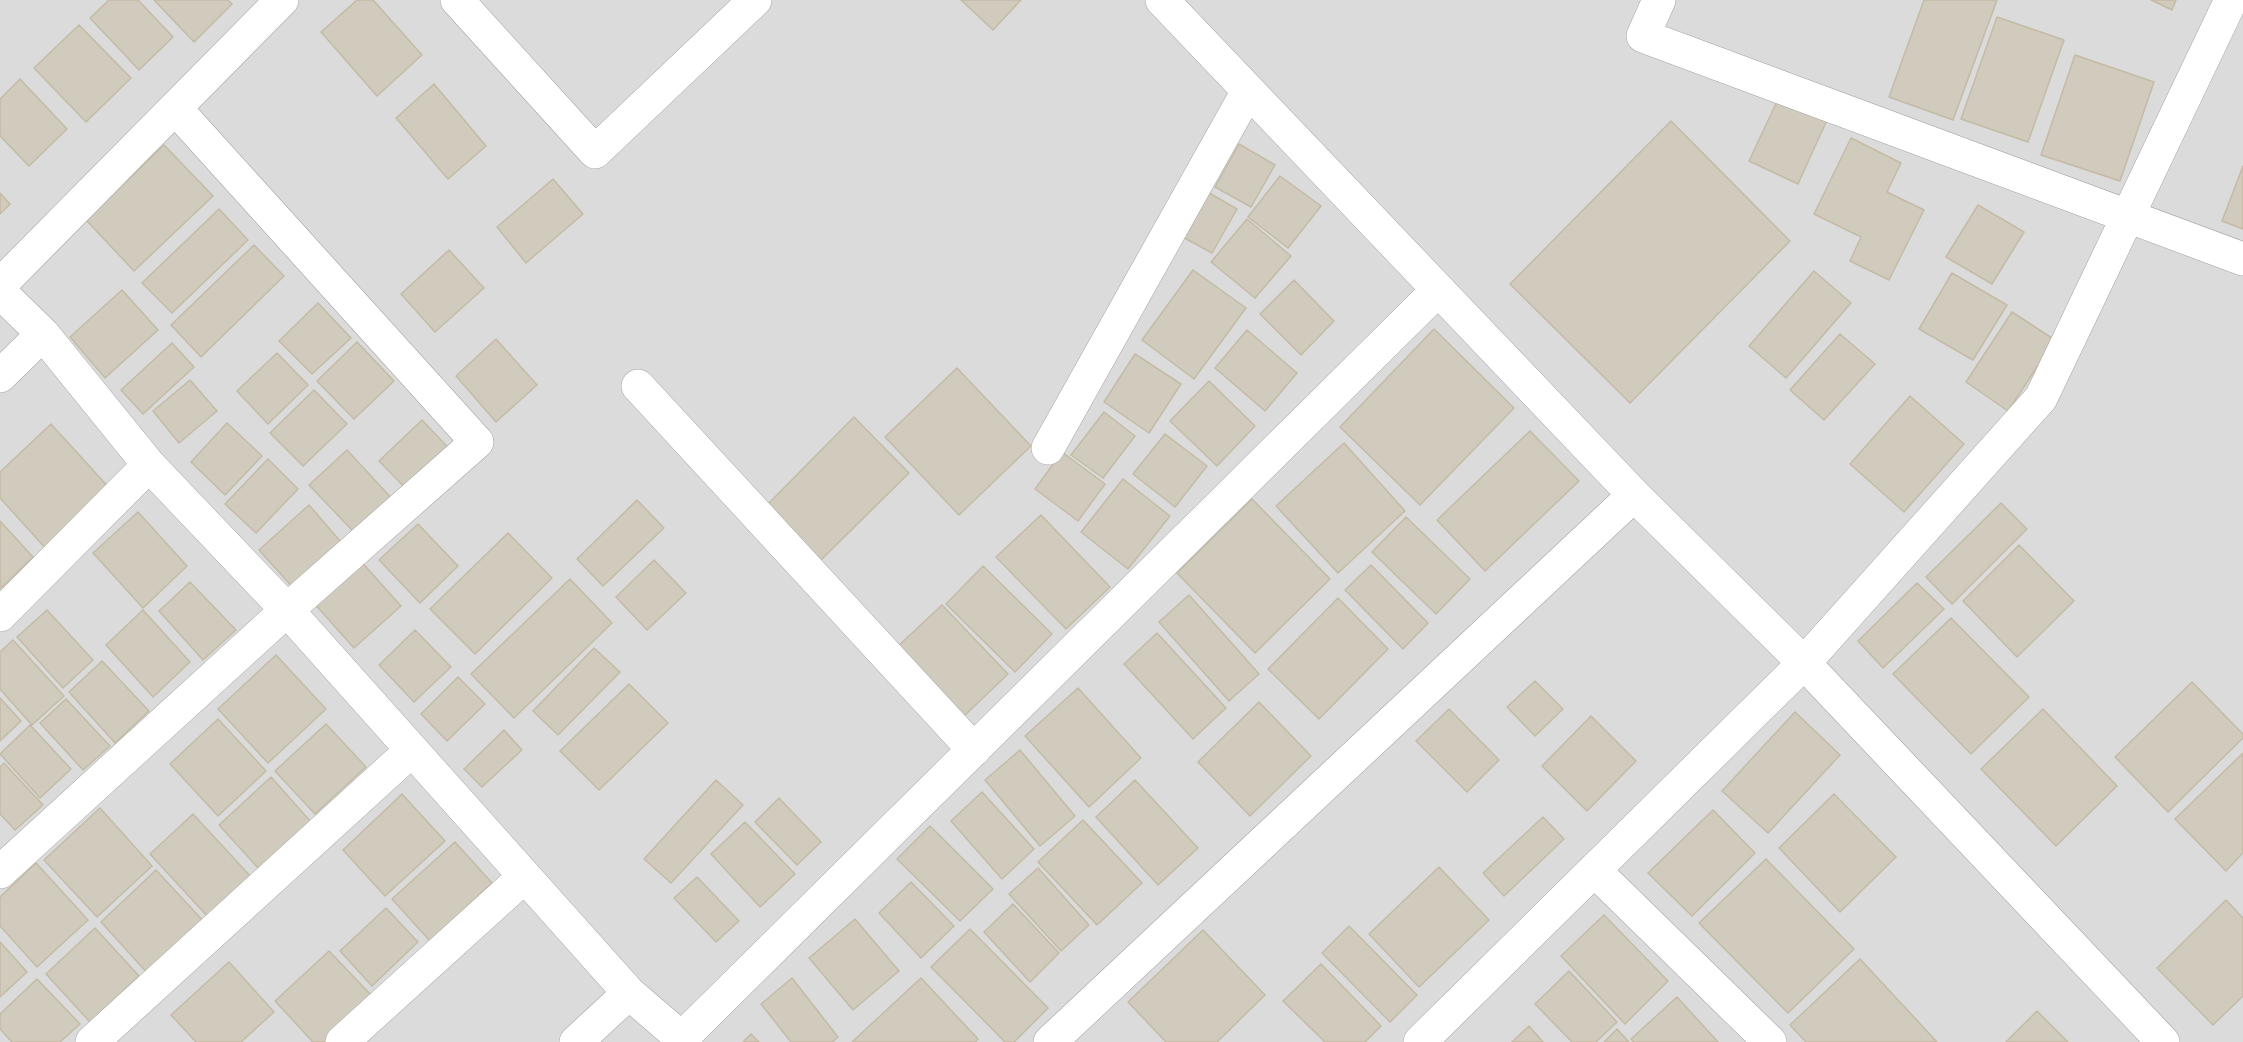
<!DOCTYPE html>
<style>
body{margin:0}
canvas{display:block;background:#f0efe3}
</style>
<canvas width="2243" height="1042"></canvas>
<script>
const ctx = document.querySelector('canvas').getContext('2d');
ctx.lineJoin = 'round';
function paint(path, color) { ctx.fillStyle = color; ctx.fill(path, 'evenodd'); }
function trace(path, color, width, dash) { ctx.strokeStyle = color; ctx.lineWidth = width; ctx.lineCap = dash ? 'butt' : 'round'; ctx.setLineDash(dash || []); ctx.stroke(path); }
const residential = new Path2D(`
 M0,0H2243V1042H0Z`);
const building = new Path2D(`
 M109,0H138L173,37L139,70L90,18Z
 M154,0H228L232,4L194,42Z
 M357,0H373L422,55L377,96L321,32Z
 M961,0H1021L993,30Z
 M1924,0H1997L1953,120L1889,97Z
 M2151,0H2176L2172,10Z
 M1997,17L2064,40L2028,142L1961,119Z
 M79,25L131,78L86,122L34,68Z
 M2075,55L2154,82L2120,181L2041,155Z
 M20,79L67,129L29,166L0,136V99Z
 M434,84L486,146L448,179L396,118Z
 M1779,97L1827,120L1798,184L1749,161Z
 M1671,121L1790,241L1630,403L1510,284Z
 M1851,138L1901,163L1887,192L1924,210L1889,280L1850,261L1861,237L1814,214Z
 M1239,144L1275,165L1251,207L1215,187Z
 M164,145L213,196L134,271L86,220Z
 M2243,166V229L2222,221Z
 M1280,176L1321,206L1288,248L1248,217Z
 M553,179L583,214L526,263L497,227Z
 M1204,190L1237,209L1212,253L1179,235Z
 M0,193L10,204L0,214Z
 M1978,205L2024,232L1992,284L1946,257Z
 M219,209L248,240L172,313L142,283Z
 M1247,219L1291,256L1255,298L1211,262Z
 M254,245L284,276L201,357L171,325Z
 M449,250L484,288L435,332L401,294Z
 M1193,270L1246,308L1194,379L1142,340Z
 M1814,271L1851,303L1786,378L1749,346Z
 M1952,273L2007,305L1973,360L1919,329Z
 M1294,280L1334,321L1301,355L1260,314Z
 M122,290L158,330L105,378L70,337Z
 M318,303L351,338L312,374L279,341Z
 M2012,312L2055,340L2008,411L1966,382Z
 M1434,329L1514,408L1420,505L1340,427Z
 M1247,330L1297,373L1265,411L1215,368Z
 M1840,334L1875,364L1824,420L1790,390Z
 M496,339L537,385L496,422L456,376Z
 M357,342L394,381L354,419L317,381Z
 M172,343L194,367L143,414L121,390Z
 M277,353L308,385L268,424L237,391Z
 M1135,354L1181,384L1149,433L1104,402Z
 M957,368L1031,446L959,515L885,437Z
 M190,380L217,411L179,443L153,411Z
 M1209,381L1255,426L1217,466L1170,421Z
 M314,390L347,424L303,466L270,433Z
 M1910,396L1964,444L1904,512L1850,464Z
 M1104,412L1135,436L1103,478L1071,455Z
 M854,417L909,473L819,562L765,507Z
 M422,420L458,458L415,498L379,461Z
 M227,423L262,456L225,495L191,462Z
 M51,424L112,491L48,551L0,498V472Z
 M1530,431L1579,481L1485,571L1437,520Z
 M1165,434L1207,466L1175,507L1133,474Z
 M1344,443L1405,511L1338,573L1276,506Z
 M347,450L407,515L370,549L309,485Z
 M1062,452L1105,484L1078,521L1035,489Z
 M268,459L298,489L256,533L225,504Z
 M1123,479L1170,516L1128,569L1081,532Z
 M1252,499L1330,579L1255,653L1177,573Z
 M637,500L664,528L603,586L577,559Z
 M2001,503L2027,529L1952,604L1926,577Z
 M309,505L354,557L305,601L259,550Z
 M138,512L187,566L143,608L93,553Z
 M1041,515L1110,587L1066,629L996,557Z
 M1406,517L1470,579L1436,614L1372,552Z
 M0,521L33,557L0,589Z
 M418,524L458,566L420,603L379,560Z
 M508,533L552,578L475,654L430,609Z
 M2019,545L2074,601L2017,657L1963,601Z
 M358,558L401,606L354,648L312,601Z
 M654,560L686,593L647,630L616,597Z
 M1371,565L1428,623L1403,649L1345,590Z
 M983,566L1052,634L1015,672L946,604Z
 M570,579L612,623L514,718L471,674Z
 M190,582L236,630L203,660L159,611Z
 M1917,583L1944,609L1883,668L1858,641Z
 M1189,595L1259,674L1229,701L1159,622Z
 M1338,598L1388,649L1319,719L1268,669Z
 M942,605L1008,674L961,719L895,649Z
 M47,610L93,660L63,688L17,637Z
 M143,610L190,662L153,697L106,645Z
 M1951,618L2029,697L1971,754L1893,674Z
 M415,630L451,667L414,702L379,665Z
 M1157,633L1226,708L1193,739L1124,664Z
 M13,640L64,696L32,725L0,689V652Z
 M594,648L620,672L558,735L533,711Z
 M276,655L326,709L268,763L218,709Z
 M102,661L149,711L115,743L69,692Z
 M458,677L485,704L447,741L421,714Z
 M1535,681L1563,709L1535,736L1507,707Z
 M2192,682L2243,734V738L2168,812L2115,757Z
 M629,684L668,723L599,790L560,751Z
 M1078,688L1141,758L1089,807L1025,736Z
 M0,698L21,721L0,741Z
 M66,699L110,746L83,770L40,723Z
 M1259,702L1311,756L1250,816L1198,762Z
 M1449,709L1499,760L1467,792L1416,741Z
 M2043,709L2117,786L2056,846L1981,769Z
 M1795,712L1840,755L1768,833L1722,791Z
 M1591,716L1636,761L1587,811L1542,766Z
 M218,719L266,771L218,816L170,764Z
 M326,724L366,767L315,814L275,771Z
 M30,725L71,769L40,798L0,754Z
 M504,730L522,750L482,787L464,769Z
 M1020,750L1075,816L1040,846L985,780Z
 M2243,753V853L2226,871L2175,819Z
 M4,763L43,805L15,830L0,814V767Z
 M271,777L311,822L260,870L219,825Z
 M716,780L743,805L671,883L644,859Z
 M1135,780L1198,848L1158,885L1096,817Z
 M982,792L1034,849L1002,879L951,821Z
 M402,794L445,841L385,896L343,850Z
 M1834,794L1896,857L1840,912L1779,848Z
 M779,798L821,842L797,865L755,822Z
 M100,808L152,866L97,917L44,860Z
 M1713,810L1755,853L1692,916L1648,873Z
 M193,814L252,878L209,918L150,854Z
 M1543,817L1564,839L1504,896L1483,873Z
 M1083,820L1142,883L1097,925L1038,862Z
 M745,822L795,874L760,907L711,854Z
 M930,826L993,889L960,921L897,859Z
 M455,842L492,883L430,941L392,899Z
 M1766,859L1854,949L1788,1013L1699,923Z
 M36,863L88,920L37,967L0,926V897Z
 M1439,867L1489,920L1419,987L1369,934Z
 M1038,868L1089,925L1061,951L1009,894Z
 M156,870L206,924L150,976L101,922Z
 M697,877L739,921L716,942L674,898Z
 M911,882L954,926L921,958L879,913Z
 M2226,900L2243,918V996L2213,1025L2157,968Z
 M1013,904L1059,953L1030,982L984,932Z
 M386,908L418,942L372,986L340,951Z
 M1604,915L1668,981L1625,1024L1561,956Z
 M855,919L899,971L853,1010L809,958Z
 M1349,926L1417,995L1390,1022L1322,953Z
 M95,928L139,976L90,1022L46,974Z
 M970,929L1048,1008L1014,1042H1005L931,967Z
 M1203,930L1265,995L1217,1042H1166L1128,1002Z
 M0,942L27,972L0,997Z
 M329,951L373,997L325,1042H313L275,1001Z
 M1860,959L1937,1042H1806L1790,1025Z
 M229,962L274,1012L241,1042H196L171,1015Z
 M1321,964L1381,1026L1365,1042H1325L1283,1001Z
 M1569,971L1617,1022L1596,1042H1572L1535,1004Z
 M792,978L838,1037L832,1042H791L761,1004Z
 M921,978L978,1039L975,1042H852Z
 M37,979L80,1024L60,1042H12L0,1029V1014Z
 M1677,997L1718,1042H1634L1631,1039Z
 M2037,1011L2068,1042H2006Z
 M1529,1026L1543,1042H1512Z
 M1617,1029L1629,1042H1604Z
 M751,1034L759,1042H743Z`);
const minor = new Path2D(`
 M457,0L595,152L755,0
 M1162,0L1634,495L1804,663L2163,1042
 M1659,0L1643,36L2243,259
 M0,285L282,0
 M0,292L43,334L149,465L287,610L629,993L686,1042
 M0,376L43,334
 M638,386L974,750
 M1048,448L1248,91
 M0,615L149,465
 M1594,870L1770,1042
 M0,872L287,610L477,442L175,108
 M682,1038L1438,290
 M92,1042L412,750
 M342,1042L524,877
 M576,1042L629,993
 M1050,1042L1634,495
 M1420,1042L1804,663L2041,398L2231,0`);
paint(residential, '#dcdbdb');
paint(building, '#d0cbbc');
trace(building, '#c3bba5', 1.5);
trace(minor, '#a5a5a5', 34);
trace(minor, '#fff', 33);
</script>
